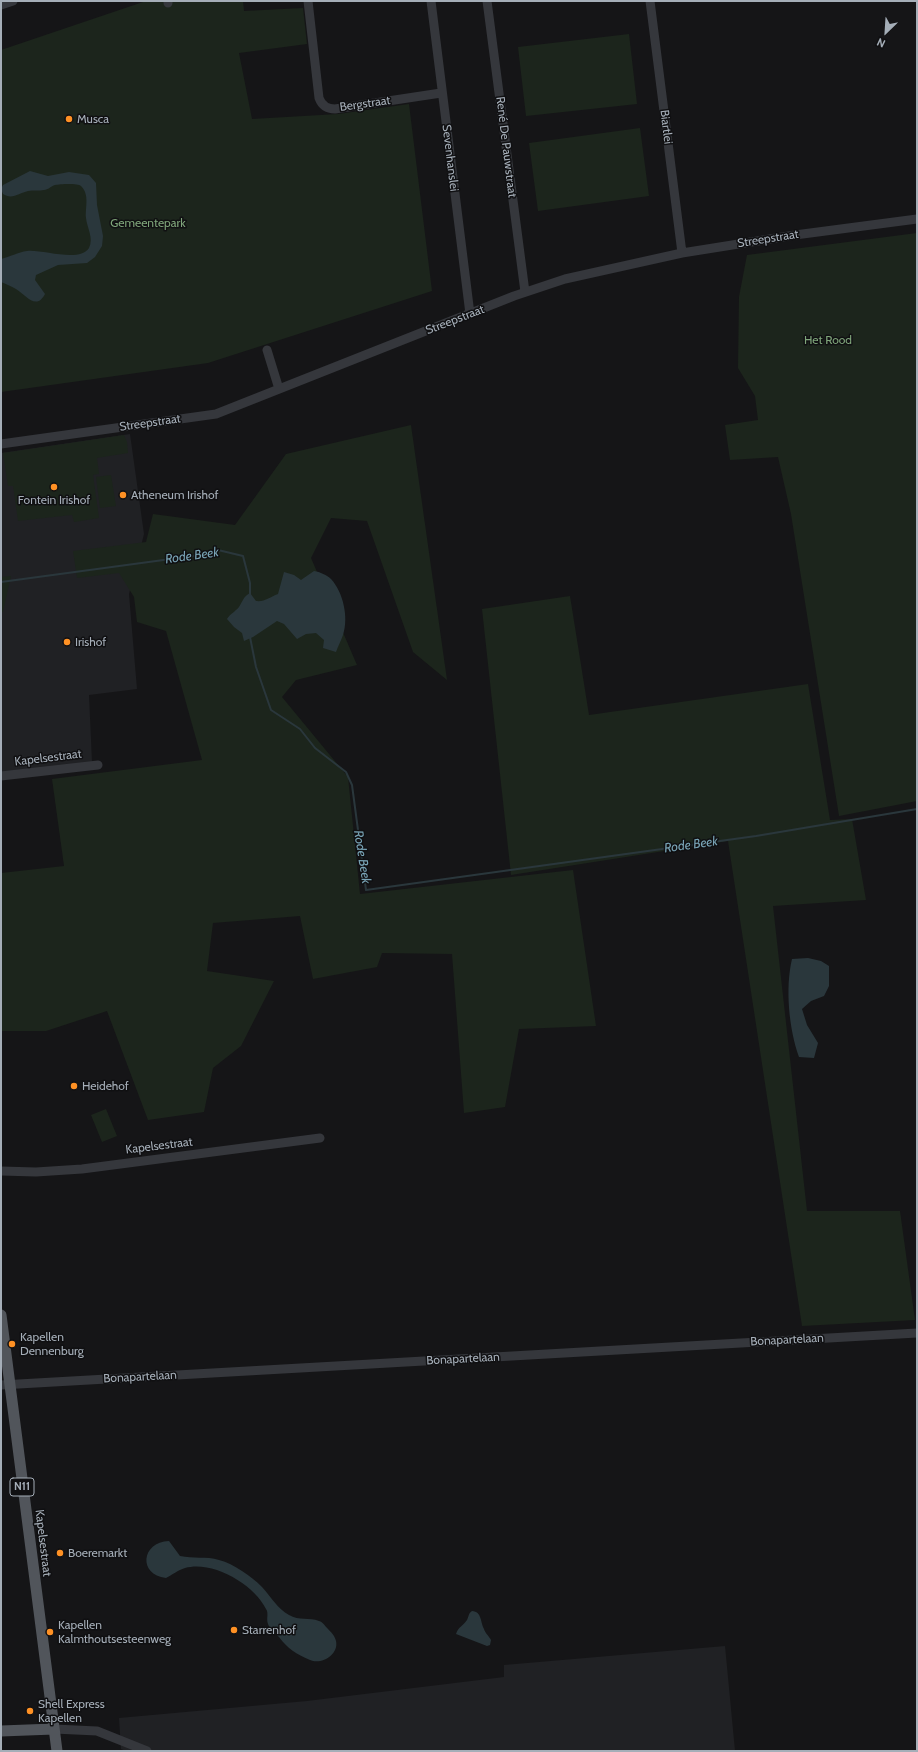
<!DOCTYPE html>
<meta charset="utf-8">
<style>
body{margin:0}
#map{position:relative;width:918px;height:1752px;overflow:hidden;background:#151517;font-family:Cabin,sans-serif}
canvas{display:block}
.frame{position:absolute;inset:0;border:2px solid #a5aeb8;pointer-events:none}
.north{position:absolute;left:866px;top:12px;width:40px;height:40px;-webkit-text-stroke:3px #101012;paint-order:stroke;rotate:205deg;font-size:11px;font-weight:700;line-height:16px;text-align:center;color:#a5aeb8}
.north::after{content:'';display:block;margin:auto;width:14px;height:18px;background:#a5aeb8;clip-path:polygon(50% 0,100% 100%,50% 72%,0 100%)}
</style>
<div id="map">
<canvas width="918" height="1752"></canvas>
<div class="frame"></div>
<div class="north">N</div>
</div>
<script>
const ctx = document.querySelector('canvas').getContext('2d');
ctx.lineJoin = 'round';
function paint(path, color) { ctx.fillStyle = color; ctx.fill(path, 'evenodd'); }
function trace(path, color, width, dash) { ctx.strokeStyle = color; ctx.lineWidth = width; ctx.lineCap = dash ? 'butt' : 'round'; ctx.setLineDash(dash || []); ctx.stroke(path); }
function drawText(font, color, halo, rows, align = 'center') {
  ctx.font = font + ' Cabin,sans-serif'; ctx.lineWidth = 3; ctx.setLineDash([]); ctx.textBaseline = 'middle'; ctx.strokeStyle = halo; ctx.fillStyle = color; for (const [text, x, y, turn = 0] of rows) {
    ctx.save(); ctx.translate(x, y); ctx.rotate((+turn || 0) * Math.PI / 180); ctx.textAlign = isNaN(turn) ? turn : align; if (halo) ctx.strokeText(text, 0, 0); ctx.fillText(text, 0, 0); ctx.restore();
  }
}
const built = new Path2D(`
 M130,434L144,534L129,594L137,689L89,695L92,762L1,775V453Z
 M725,1646L735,1751H126L121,1749L119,1718L307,1701L504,1677V1665Z`);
const green = new Path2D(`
 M146,1H243L244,11L303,8L307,44L239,53L252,119L338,114L409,104L432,291L208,363L1,392V50Z
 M629,34L637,104L526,116L518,47Z
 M640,128L649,196L538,211L529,143Z
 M917,233V801L839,816L791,514L778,457L730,460L725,425L758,420L755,396L738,368L739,297L747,255Z
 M411,425L447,680L413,652L367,521L331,518L311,558L357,665L296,680L282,697L348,777L360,894L573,870L596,1026L519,1029L505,1107L464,1113L452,954L382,953L377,967L313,979L300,916L213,923L207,971L274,981L241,1046L213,1068L204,1112L148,1120L107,1011L46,1031H1V873L64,866L52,779L202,760L166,631L137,622L134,597L119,573L77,578L73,551L146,542L153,514L235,525L286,454Z
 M124,435L127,442L128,453L97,458L99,474L93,475L99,518L74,522L72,515L18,521L13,486H8L3,453Z
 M111,475L116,506L100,508L96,477Z
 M11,576L3,612H1V577Z
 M570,596L589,715L808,684L830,820L852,819L866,900L773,906L807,1211H900L915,1320L802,1326L728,841L511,875L482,609Z
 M106,1109L117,1136L102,1142L91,1115Z`);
const water = new Path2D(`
 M30,171L48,176L69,172L89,175L96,183L97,205L103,236L102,246L95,257L87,263L58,265L36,275L35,280L45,294C36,311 26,295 16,289C11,286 6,284 1,282V259C10,257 18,252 27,251C41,249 80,263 89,248C94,238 87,228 86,218C85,207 90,195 81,186C78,183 60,184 55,185C51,186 48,190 44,190C39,191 33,190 28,191C19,193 12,200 3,194L1,189L3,185Z
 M314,571C320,572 327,575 331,579C343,592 349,617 343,635C341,641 338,646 336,652L323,648L324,640L316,633L306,634L297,639L284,624L277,621L253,637L244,641L242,633L234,627L227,619C230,614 236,611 239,607C243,601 243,597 250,593L256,601C265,602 270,597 278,594L284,572L294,575L301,580Z
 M808,958L821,961L829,966V986L824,996L811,1001L802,1009L807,1025L818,1043L814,1058L799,1057C789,1029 785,988 792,959Z
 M169,1541L180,1556C193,1559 206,1556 219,1560C234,1564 251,1576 262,1587C271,1597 278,1609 289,1615C299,1621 309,1617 319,1621C323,1622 325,1626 328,1629C331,1632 335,1636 336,1641C339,1655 321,1665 310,1660C296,1654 288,1649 279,1637C274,1632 270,1630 268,1624C266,1619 269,1613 266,1609C254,1584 212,1560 185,1568C178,1570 172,1575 166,1578C138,1575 141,1542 169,1541Z
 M472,1611C482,1612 480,1621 484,1629C485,1633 489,1636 491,1640L490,1645L487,1646L456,1634C458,1627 463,1626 467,1620C469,1616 468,1614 472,1611Z`);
const stream = new Path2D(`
 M1,582L193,556L218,550L243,556L250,583V595
 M250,637L256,667L271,710L300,729L315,748L346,772L352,785L366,890L756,836L917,809`);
const minor = new Path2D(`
 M168,1V3
 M308,1L319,98C322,106 328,109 335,109L441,93
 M431,1L470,314
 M487,1L525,292
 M650,1L682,253
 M1,5L13,1
 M267,350L279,389
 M1,444L216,414L514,296L565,279L682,253L795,235L917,219
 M1,776L98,765
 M1,1171L36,1172L82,1169L320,1138
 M1,1385L917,1333
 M54,1729L97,1731L147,1751`);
const major = new Path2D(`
 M1,1315L57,1751
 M1,1731L54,1729`);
const markers = [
 [69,119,4,"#ff9124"],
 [54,487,4,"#ff9124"],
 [123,495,4,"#ff9124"],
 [67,642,4,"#ff9124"],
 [74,1086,4,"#ff9124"],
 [12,1344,4,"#ff9124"],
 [60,1553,4,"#ff9124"],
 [234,1630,4,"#ff9124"],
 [50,1632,4,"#ff9124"],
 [30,1711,4,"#ff9124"]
];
const shields = [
 [22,1487,24]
];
const shieldNames = [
 ["N11",22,1487]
];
const streetNames = [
 ["Bergstraat",365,104,-8],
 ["Biartlei",666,127,83],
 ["René De Pauwstraat",506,147,83],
 ["Sevenhanslei",450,158,83],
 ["Streepstraat",768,239,-9],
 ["Streepstraat",455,320,-21],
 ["Streepstraat",150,423,-8],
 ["Kapelsestraat",48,758,-7],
 ["Kapelsestraat",159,1146,-7],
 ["Bonapartelaan",787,1340,-3],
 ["Bonapartelaan",463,1359,-3],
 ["Bonapartelaan",140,1377,-3],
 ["Kapelsestraat",43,1543,83]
];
const poiNames = [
 ["Musca",77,119],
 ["Atheneum Irishof",131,495],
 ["Fontein Irishof",54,500,"center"],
 ["Irishof",75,642],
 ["Heidehof",82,1086],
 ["Kapellen",20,1337],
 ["Dennenburg",20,1351],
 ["Boeremarkt",68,1553],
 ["Kapellen",58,1625],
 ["Kalmthoutsesteenweg",58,1639],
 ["Starrenhof",242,1630],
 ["Shell Express",38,1704],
 ["Kapellen",38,1718]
];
const parkNames = [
 ["Gemeentepark",148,223],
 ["Het Rood",828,340]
];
const waterNames = [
 ["Rode Beek",192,556,-8],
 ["Rode Beek",691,845,-8],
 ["Rode Beek",362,857,81]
];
paint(built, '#202124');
paint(green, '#1c251c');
paint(water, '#2a373c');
trace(stream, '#2a373c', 2);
trace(minor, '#35373c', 9);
trace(major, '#51555b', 11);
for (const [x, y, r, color] of markers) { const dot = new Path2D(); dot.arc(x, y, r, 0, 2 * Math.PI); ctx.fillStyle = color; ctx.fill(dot); trace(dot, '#101012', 1.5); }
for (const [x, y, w] of shields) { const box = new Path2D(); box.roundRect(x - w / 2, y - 9, w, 18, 3); ctx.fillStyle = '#101012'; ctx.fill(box); trace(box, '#a5aeb8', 1); }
drawText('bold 11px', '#a5aeb8', null, shieldNames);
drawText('12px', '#a5aeb8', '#101012', streetNames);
drawText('12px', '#a5aeb8', '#101012', poiNames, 'left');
drawText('12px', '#7fa57a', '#101012', parkNames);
drawText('italic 13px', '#79a4b6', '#101012', waterNames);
</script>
